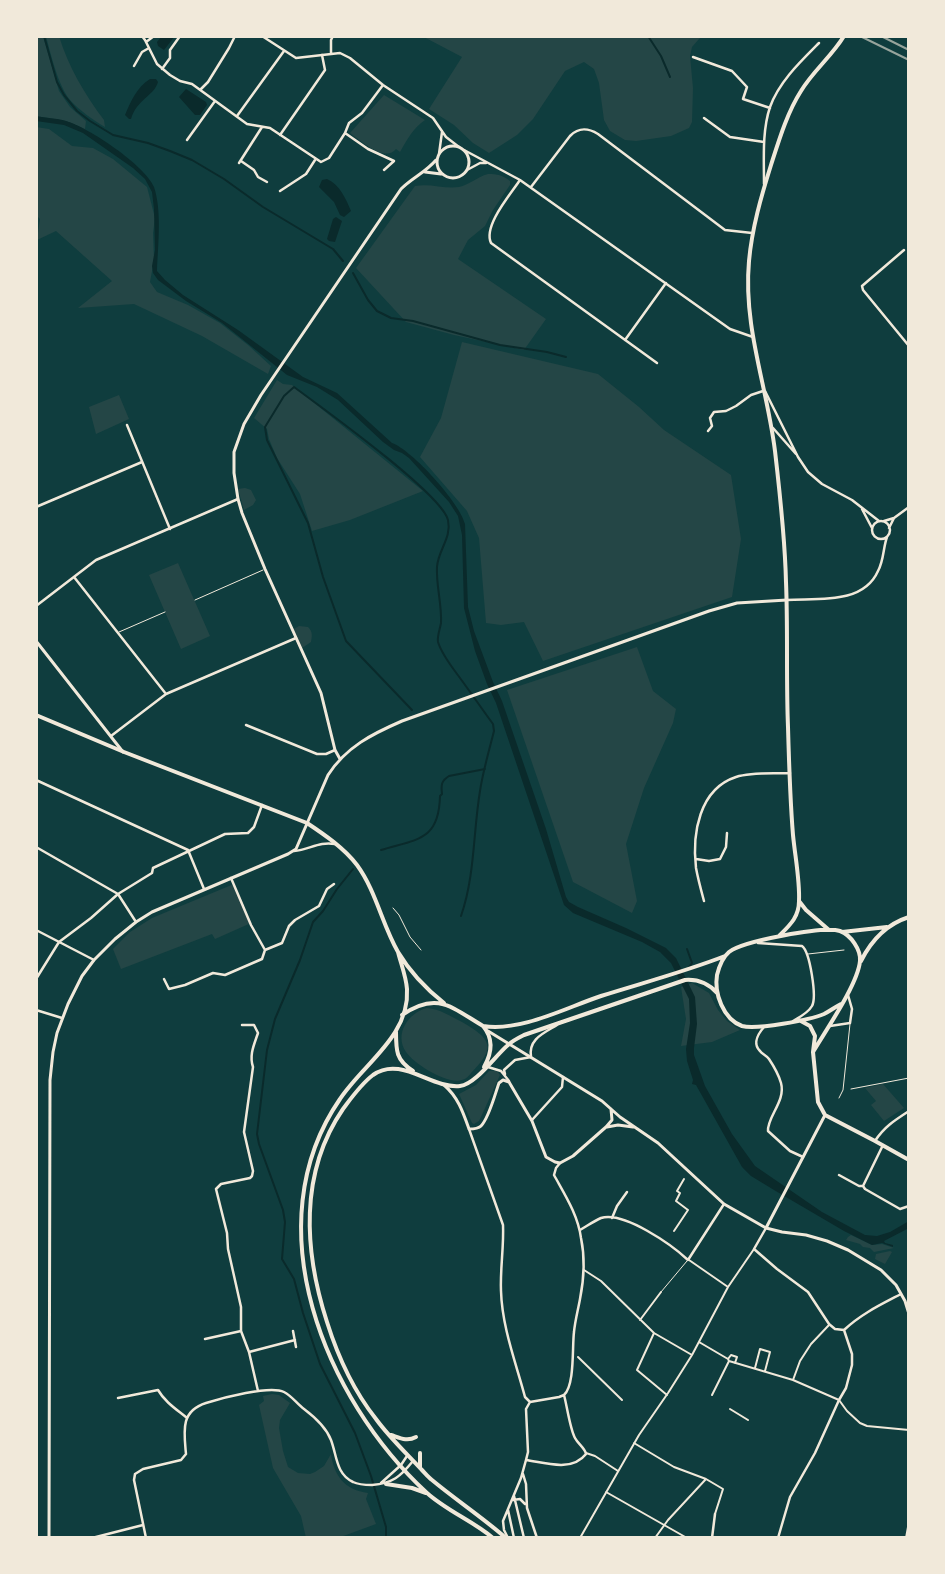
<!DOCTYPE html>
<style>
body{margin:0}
#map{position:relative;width:945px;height:1574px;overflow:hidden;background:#0f3d3e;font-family:"Asap Condensed",sans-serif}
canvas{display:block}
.frame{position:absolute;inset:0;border:38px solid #f1e9da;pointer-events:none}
</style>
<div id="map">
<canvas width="945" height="1574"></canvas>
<div class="frame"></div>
</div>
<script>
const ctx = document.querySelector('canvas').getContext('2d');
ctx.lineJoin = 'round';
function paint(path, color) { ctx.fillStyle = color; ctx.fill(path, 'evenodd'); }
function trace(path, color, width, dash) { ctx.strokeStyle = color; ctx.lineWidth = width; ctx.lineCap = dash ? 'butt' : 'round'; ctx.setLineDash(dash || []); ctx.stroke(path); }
const green = new Path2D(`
 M36,36H43L59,91L70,107L86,121L85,129L66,121L36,116Z
 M46,36H59C68,66 85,95 104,120L105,127C93,120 79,110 70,100C58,85 51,55 46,36Z
 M422,36H703L699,39L692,47L690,56L693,88L692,122L689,128L671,136L636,141L625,140L610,131L604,120L599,83L594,69L584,62L565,71L533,119L517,135L489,153L473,143L454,125L429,109L462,57Z
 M384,95L425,120C413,128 407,140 400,152L396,149C385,163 361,141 350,133Z
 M36,127L49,129L72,146L93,148L113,159L147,187L155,218L153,233L154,260L150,282L157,292L188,305L220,323L248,345L271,366L268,374L202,336L134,304L78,308L112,281L56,231L37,240L40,219L36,215Z
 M488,174C497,174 503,175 510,181V185L493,210L485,226L468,240L458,259L546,319L524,350L454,335L406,322L356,268L415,186C430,183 444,189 459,187C469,185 477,177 488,174Z
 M462,342L598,374L639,407L664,430L731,475L741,539L732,597L543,661L524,622L501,625L486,623L479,538L467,511L420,457L441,418Z
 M277,380L283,384L292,385L423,491L350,520L312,531L300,494L277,458L269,439L267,429L254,418Z
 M119,395L129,419L96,434L89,407Z
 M245,488L251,490L256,500L253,505L244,510L238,489Z
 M178,563L210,636L181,649L149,575Z
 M299,626L308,627C313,632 312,636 311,642L302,648L294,629Z
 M637,647L653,691L676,709L673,723L644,788L626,844L637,901L632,913L573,882L507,690Z
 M234,884L251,923L215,939L212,934L121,969L113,949L130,932L152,918Z
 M692,983L709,993L718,1010L727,1021L740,1030L712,1042L681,1046L686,1019L681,987Z
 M427,1008C440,1009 450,1016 462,1022C491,1039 497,1047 471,1073C469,1076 466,1079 462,1080C448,1085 414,1064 406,1052C394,1034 408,1013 427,1008Z
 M489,1071H497L500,1075L481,1117L479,1121L474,1124L472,1123L459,1094L476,1085Z
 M883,1084L904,1108L884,1121L871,1105L876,1101L865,1088Z
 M851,1235L872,1245L882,1244L894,1248L874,1252L870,1248L863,1247L860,1244L846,1240L848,1237Z
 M890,1251L892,1252L885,1264L875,1259L876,1254Z
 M272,1394L279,1395L290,1403L280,1420L279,1428L283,1451L288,1467L298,1473L310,1474L315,1472L324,1466L331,1454C334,1476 345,1490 368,1493L366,1499L376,1524L338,1538H306L301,1516L273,1468L259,1405L264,1401L263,1396Z`);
const water = new Path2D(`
 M162,36H175L164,50L158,46L157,42Z
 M150,79H156L158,82C154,96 137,99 131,119H129L125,115C131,101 137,87 150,79Z
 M186,89L206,102L207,105L200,115H195L179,97Z
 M36,116C46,118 57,118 66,121C88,127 146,166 154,187C162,211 158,245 157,271L165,280L183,295L238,330L303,377L337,393L392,443C412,450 460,503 465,524L468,607L474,631L493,682L502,701L546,829L566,897L569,902L578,907L626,928L666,948L676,958L695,997L697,1024L694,1048V1055L705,1086L732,1134L755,1166L822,1212L865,1235L877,1236L890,1232L909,1221V1228L884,1241L885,1243L893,1245V1247L882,1243L872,1245L844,1231L774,1190L751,1176L742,1167L696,1085L692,1084L693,1080L687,1061L686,1049L690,1023L689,999L671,963L660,952L642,942L573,913L564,905L496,703L487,684L475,651L464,608L462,535L458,516L449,502L409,458L402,453L394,450L383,442L338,400L317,387L287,375L222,323L186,301L158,280L153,273L152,266L155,250L154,209L152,192L145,179L133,168L83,133L64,125L36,121Z
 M327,179C340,185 346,199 351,211L344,217L340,215L334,202L319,187L322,180Z
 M336,217L342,221L335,242L329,241L327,239L333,219Z`);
const stream = new Path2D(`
 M44,36L57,82L64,95L77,111L90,121L113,135L148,143L170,151L192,160L224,179L263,207L333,249L343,261
 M648,36L661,56L670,77
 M353,273L368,300L377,311L391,318L413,321L500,345L547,352L566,357
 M412,710L346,641L323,577L308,523L267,440L265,427L284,396L294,387C321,407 441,493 448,520C452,538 438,550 437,567C436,586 442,604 441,623C440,629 437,636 438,642C442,655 452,667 460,678C471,693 482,709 493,724L494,731C489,751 483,771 480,791C473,833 475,876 461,916
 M381,850C417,839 439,841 440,796L442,794C441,785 441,781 449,776L485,769
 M353,869L337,889L323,911L313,922L300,960L275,1019L267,1050L257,1134L259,1144L283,1210L285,1222L282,1259L294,1279L303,1313L320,1364L355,1433L371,1476L386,1527V1538
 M687,949L692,963L689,967`);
const service = new Path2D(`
 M195,600L263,570
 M119,632L165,612
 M393,908L399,915L410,937L421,950
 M808,954L844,950
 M851,1089L909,1078
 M839,1098L843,1090L850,1024
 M661,1292L687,1261`);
const pedestrian = new Path2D(`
 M674,1231L688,1210L676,1201L680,1193L677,1191L684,1179
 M689,1260L728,1287
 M584,1270L601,1281L654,1333L692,1355
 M640,1320L661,1292
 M654,1333L637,1370L667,1395
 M699,1342L728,1359L729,1361L793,1380L839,1400L847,1411L860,1423L867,1426L909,1430
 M578,1357L622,1400
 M728,1359L731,1355L737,1357L735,1363
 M755,1368L760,1349L770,1352L765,1371
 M793,1380L800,1361L811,1344L829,1325
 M712,1395L729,1361
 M730,1409L748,1420
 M634,1443L674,1467L706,1479L723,1489L715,1514
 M586,1453L595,1456L618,1471
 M606,1492L687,1538
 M580,1538L639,1435L668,1393L692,1355L728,1287L754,1249
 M655,1538L668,1520L706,1479`);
const minor = new Path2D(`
 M142,36L145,40L157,64L170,75L180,81L192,84L247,124L270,128L321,162L329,158L345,133L349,123L362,113L383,85
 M262,36L296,58L340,53L350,58L383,85L433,118L446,137L459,147
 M146,42L154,36
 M331,54V40L333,36
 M693,57L732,71L747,87L743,99L770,108
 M134,66L142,52L149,48
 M162,69L170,58V50L180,36
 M201,89L208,82L229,48L235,36
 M237,116L284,51
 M704,118L730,137L764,142
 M345,133L368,149L394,161L384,170
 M280,135L325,70L322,55
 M187,140L215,101
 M464,150L520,180L730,329L753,337
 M439,154L442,132
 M241,161L254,170L258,177L267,182
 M239,163L262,127
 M467,170L480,163H486
 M520,180C510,195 483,226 491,243L657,363
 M764,184C764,159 762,131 770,107C779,82 800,62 819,43
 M531,187L570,136C579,127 588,128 598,134L725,230L752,233
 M280,191L306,174L315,160
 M904,250L862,286L863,290L909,346
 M625,340L666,283
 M765,391L798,457L808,472L822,484L852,500L879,521
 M127,425L170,529
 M773,428L796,454
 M708,431L712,426L710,418L714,412L726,411L736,406L751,395L763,391
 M36,507L142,462
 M862,509L872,528
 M884,521L894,518L909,507
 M872 530a9 9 0 1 1 18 0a9 9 0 1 1-18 0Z
 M889,528L894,518
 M74,577L166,694
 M787,600C817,598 863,605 878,571C884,560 883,548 887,537
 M36,606L96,560L238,499
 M246,725L317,754H326L335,750
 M111,736L166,694L296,638
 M36,780L188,850L204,889
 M36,847L118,894L136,922
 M294,851C309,850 319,841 335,844
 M696,859L709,861L720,859L726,847L727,833
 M231,878L251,925L265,950L282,943L289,926L295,920L319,906L327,889L334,884
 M704,901C701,890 698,879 696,868C692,834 699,789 736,777C752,772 773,774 790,773
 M36,930L94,960
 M758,943L802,946C810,952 817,997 812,1006C808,1013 800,1017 793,1021
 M36,979L59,942L91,918L118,894L152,873L153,868L225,834L248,833L254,827L262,805
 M164,979L169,989L185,985L213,973L225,975L262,959L265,950
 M36,1010L62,1018
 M242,1025H254L258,1033C254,1045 249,1055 253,1067L244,1132L253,1171L252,1176L250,1178L221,1184L216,1189L227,1233L228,1249L241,1307V1331L249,1352L258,1391
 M830,1026L850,1023L852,1009L848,995
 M764,1027C758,1034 752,1043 760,1051C762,1054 766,1055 769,1059C773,1065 779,1076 781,1083C786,1101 767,1117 768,1131L790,1151L803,1157
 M488,1067L501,1071L509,1081
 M505,1074L504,1070L515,1060L531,1057C528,1039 544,1033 557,1025
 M532,1120L562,1087L563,1077
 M469,1129L503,1225C504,1247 500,1269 501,1291C502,1327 516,1363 525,1397L530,1402
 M875,1141C884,1127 895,1120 909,1111
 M560,1163L556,1168L554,1175C565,1195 578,1215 581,1238C585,1257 584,1279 580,1299C578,1310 575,1321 574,1332C572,1347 575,1385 564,1395
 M839,1175L859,1186H863L865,1189L900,1209L909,1206
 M863,1186L883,1145
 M612,1218L617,1206L627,1192
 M766,1228L754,1249L777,1269L808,1292L829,1324L835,1329L844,1330
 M580,1230C587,1226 594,1221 601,1218C624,1211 672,1245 688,1260L724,1204
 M844,1330C861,1314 880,1305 901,1294
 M293,1331L296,1347
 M205,1339L241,1331
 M249,1352L295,1340
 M118,1398L158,1390C165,1402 176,1409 187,1418
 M530,1402L559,1397L564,1395
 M526,1460C546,1463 572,1472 586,1454C585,1448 578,1444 575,1438C570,1429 567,1406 564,1395
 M523,1474L526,1484L527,1508L537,1538
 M381,1483L401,1465L407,1456
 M514,1496L524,1538
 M513,1500L520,1499L525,1504
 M508,1510L514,1538
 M92,1538L143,1525
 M146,1538L134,1480L135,1474L143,1469L181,1460L186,1454C184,1432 180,1411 206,1403C222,1398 270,1385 284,1392C292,1396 297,1404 304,1409C316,1418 326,1427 331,1440C337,1456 336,1474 353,1482C359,1485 366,1485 372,1485C393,1483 400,1477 413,1461
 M508,1538L504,1530L503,1521L521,1478L526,1460L528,1452L526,1409L530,1402
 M712,1538L715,1514
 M778,1538L790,1497L815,1453L839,1400L846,1388L852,1365V1354L844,1330`);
const tertiary = new Path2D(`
 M437 162a16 16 0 1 1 32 0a16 16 0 1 1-32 0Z
 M425,172L441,174
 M36,641L123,752
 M340,759L335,750L321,693L265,569L242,513L238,499L234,473V452L244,424L261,395L401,189C412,178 426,172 436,160
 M488,1031L602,1101L620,1117L658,1143L724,1204L766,1228L782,1232L806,1235L827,1241L848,1250L881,1270L896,1285L905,1301L909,1314
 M444,1085C458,1097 463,1112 469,1129C474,1129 478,1129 481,1126C489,1118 495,1094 499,1083L503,1080L509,1082L532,1121L546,1157L555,1162L560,1163L573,1156L606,1127L612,1120L611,1109
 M607,1127L618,1125L633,1127
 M766,1228L825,1115
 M49,1538L50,1080L53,1052L57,1033L68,1004L82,976L94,960L115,939L136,922L152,912L288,854L296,849L328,775C346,747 372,734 402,721L709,611L737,603L787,600`);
const trunk = new Path2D(`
 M36,715L124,752L307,823C325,835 344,848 357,865C376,891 382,924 398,952C410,972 425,988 444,1003
 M799,901L806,910L829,930
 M842,932L887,927
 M779,936C790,925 799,917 799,901C800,881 795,856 793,835C790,799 789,763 788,727C786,679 788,630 786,582C785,538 780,494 775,451C767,386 743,327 749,261C752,228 761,197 771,165C779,140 787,113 801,91C813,71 832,56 844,36
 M398,952C401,964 406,976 407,989C410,1036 363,1064 340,1099C253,1225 325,1399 427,1493C447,1511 473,1521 493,1538
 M861,961C871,941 887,924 909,917
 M402,1015C437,991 451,1007 483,1026C494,1039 492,1053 484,1067
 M799,1020L810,1026L815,1036L813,1052L818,1102L825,1115L875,1141L909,1160
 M483,1026C521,1032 565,1008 601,996C642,983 684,972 725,956
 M396,1032C396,1051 396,1060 413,1071
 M813,1052C826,1030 858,984 860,961C861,950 851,935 840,931C823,926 743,941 729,952C723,957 719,967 717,975C714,993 723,1019 742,1026C756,1030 810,1020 824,1014C830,1011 835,1007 841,1004
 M391,1435C400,1438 407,1442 416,1437
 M420,1453V1468
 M386,1484L412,1488L426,1493
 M506,1538C482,1517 456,1500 432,1480C428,1477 425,1473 421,1469C406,1453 389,1437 376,1419C353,1390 338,1357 327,1322C304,1251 299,1173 343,1109C352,1097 361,1084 373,1075C401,1055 431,1089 460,1086C476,1084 495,1056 508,1045C512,1041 518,1038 524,1035L685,980C698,979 708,983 717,993
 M907,1538L909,1527`);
const rail = new Path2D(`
 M860,36L909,60
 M881,36L909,50`);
paint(green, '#244646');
paint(water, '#0a2a2b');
trace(stream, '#0a2a2b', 2);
trace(service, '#f1e9da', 1);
trace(pedestrian, '#f1e9da', 2);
trace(minor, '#f1e9da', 2.5);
trace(tertiary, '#f1e9da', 3);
trace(trunk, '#f1e9da', 4);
trace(rail, '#97a49c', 2);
</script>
